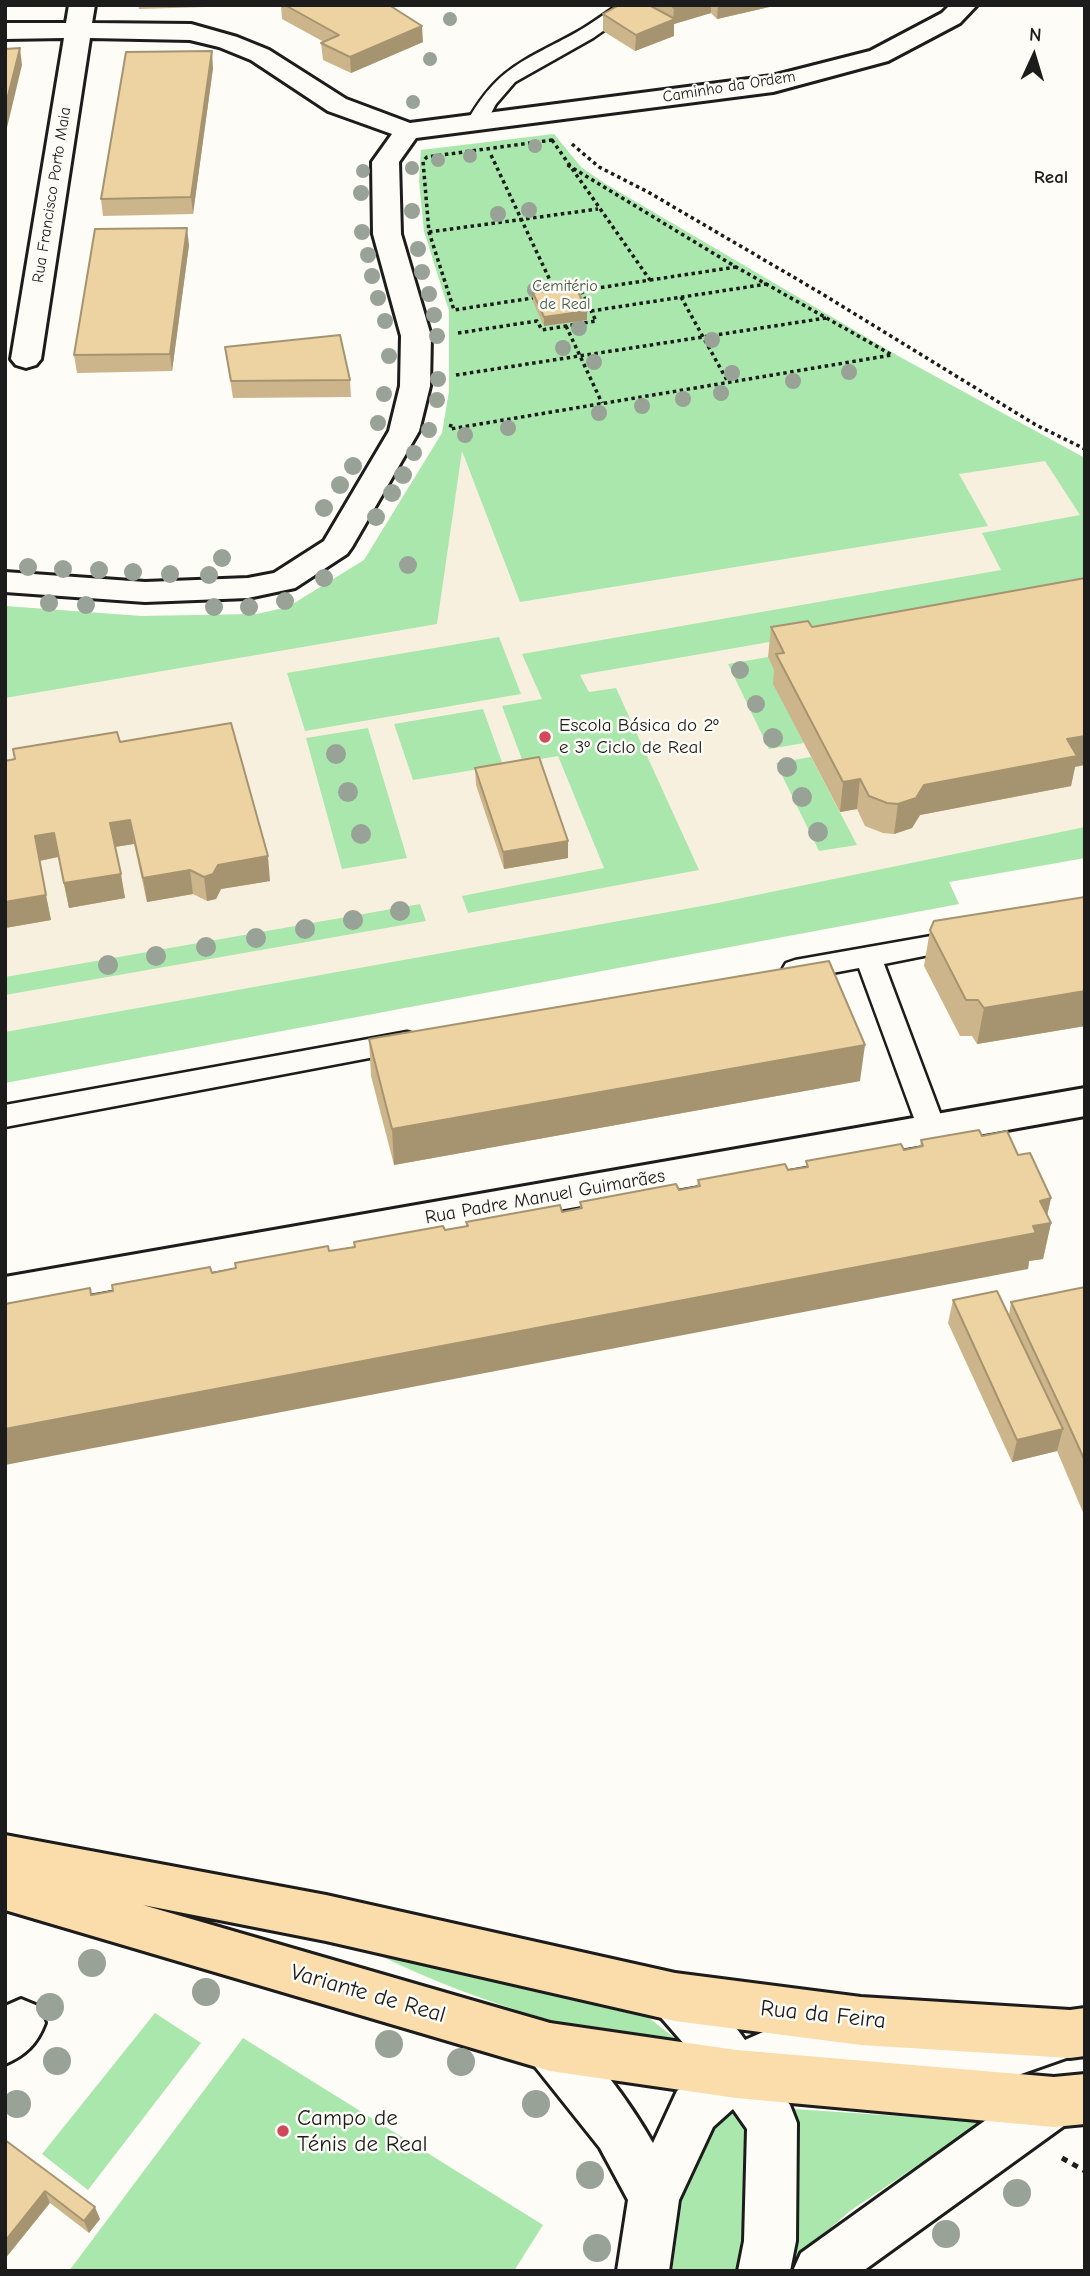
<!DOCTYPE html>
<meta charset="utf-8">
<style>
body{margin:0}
#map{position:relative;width:1090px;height:2276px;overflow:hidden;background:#fdfcf7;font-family:"Comic Neue",sans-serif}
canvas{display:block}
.frame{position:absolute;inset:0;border:7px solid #1c1c1c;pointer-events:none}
.north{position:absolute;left:999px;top:21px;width:70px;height:70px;-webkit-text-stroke:5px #fdfcf7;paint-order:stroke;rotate:4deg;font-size:19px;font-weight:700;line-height:28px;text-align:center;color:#1c1c1c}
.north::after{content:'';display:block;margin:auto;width:24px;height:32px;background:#1c1c1c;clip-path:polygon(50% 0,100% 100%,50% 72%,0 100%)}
</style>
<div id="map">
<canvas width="1090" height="2276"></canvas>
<div class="frame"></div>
<div class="north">N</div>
</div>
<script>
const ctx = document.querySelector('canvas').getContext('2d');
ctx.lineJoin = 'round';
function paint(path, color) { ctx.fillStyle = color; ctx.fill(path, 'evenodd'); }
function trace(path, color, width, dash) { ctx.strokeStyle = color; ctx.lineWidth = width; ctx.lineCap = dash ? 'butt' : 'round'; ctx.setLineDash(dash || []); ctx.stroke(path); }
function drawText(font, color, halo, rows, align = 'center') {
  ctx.font = font + ' "Comic Neue",sans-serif'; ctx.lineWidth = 5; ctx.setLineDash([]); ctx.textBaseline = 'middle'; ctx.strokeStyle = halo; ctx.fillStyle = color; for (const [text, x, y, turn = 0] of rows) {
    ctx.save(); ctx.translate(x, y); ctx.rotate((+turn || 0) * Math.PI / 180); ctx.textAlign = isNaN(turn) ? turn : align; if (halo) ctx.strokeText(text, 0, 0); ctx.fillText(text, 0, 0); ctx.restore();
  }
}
const built = new Path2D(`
 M442,433L1085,458V858L949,882L959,904L5,1083V606L141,616L257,614L288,607L364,560Z`);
const green = new Path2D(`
 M554,134L581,167L604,183L900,357L1085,458V587L580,675L589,692L616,688L699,870L468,913L462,896L604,868L558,756L523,762L502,706L542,699L522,654L1001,570L982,533L1080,515L1045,461L959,474L988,526L520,602L462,451L437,624L5,698V606L141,616L257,614L288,607L364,560L442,433L449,391V311L424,231L419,181L421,150Z
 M499,637L521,694L305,731L287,673Z
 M768,657L781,683L774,685L804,743L769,749L728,664Z
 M483,709L503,765L413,780L394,724Z
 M368,728L407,858L342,869L306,738Z
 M811,757L857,845L819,851L776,763Z
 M1085,827V858L949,882L959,904L5,1083V1032L713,904Z
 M420,904L426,921L5,995V977Z
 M381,1956L649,2018L703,2060C591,2033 485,2007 381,1956Z
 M155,2013L201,2043L88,2190L42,2154Z
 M243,2038L543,2225L514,2271H69Z
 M739,2097L752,2127L738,2271H672L683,2195L707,2125Z
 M794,2109L1001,2123L921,2163L850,2211L781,2271L799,2178Z`);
const pathFar1 = new Path2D(`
 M552,140L650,280L454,310L429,232L423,161L427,157Z
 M572,144L599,167L648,192L819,292L1036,425L1085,449
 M491,155L556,293
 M429,232L598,209
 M650,280L736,267
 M681,297L728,382
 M591,311L767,284
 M566,326L602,403
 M458,333L537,321L542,330L596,321L581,290
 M456,375L826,318
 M451,424L450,429L892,355L736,267L566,164`);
const path = new Path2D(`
 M1062,2158L1085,2171`);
const service = new Path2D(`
 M618,5H640L593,38L515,82L496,104L484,126H470L467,122C498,66 525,61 577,32C591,24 604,14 618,5Z
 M965,930L974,932L978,939L974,946L884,964L946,1129L942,1137L932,1140L922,1137L918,1129L859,968L795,980L786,977L782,970L786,963L795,960Z
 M407,1032L417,1035L421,1042L417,1049L5,1127V1105Z`);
const minor = new Path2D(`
 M69,5H95L92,23L191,24L237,37L269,50L346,99L410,123L772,76L870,51L942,13L950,5H977L960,23L888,61L773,92L416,138L399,162L401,234L431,336L430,386L419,431L352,547L347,554L295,588L248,598L145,602L5,592V572L145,582L248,578L274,573L324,541L389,431L400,386L401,336L373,234L372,162L392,134L328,111L251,60L219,47L190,40L90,38L41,359L36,365L26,368L16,365L11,359L64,38L5,39V23H66Z
 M1085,1088V1116L5,1309V1277Z
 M675,1973C705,1985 727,2014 745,2040L770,2029L797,2023L1001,2033L1058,2014L1075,2021L1083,2038L1075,2055L1001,2081L797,2071L772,2080L790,2105L797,2123L796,2241L790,2271H738L744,2241L747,2129L733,2109L713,2127L679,2200L669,2271H617L628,2200L600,2148L533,2064L525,2047L533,2030L550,2023C585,2037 634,2109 653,2143L677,2091L705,2068L658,2014L651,1997L658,1980Z
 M21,1999L38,2006L45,2023C37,2044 26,2055 5,2064V2006Z
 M1054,2077L1072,2084L1079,2102L1072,2120L863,2271H793L801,2253L1036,2084Z`);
const primary = new Path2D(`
 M5,1835L326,1895L675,1973L861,1997L1070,2010L1085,2008V2056L1070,2058L861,2045L675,2021L326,1941L143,1905L550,2023L736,2050L1054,2077L1085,2074V2124L1054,2127L736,2098L550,2071L5,1910Z`);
const trees = [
 [450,19,7],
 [430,59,7],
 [413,102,7],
 [535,146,7],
 [470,156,7],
 [438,160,7],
 [412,168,7],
 [363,171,7],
 [361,193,8],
 [529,210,8],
 [412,211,8],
 [498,214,8],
 [362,232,8],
 [418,249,8],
 [368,255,8],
 [422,272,8],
 [372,276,8],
 [535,290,8],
 [429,294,8],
 [378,298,8],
 [434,315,8],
 [385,321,8],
 [579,328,8],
 [437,336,8],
 [712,340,8],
 [563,348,8],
 [389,356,8],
 [594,362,8],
 [849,372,8],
 [732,373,8],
 [438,379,8],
 [793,381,8],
 [721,393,8],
 [384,394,8],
 [683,399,8],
 [437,400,8],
 [642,406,8],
 [599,413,8],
 [378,423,8],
 [508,428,8],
 [429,430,8],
 [465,435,8],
 [414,453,8],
 [353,466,9],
 [403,475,9],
 [340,485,9],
 [392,493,9],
 [324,508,9],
 [376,517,9],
 [222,558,9],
 [408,565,9],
 [28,567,9],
 [63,569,9],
 [99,570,9],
 [133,572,9],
 [170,574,9],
 [209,575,9],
 [324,578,9],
 [285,601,9],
 [49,603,9],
 [86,605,9],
 [214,607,9],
 [249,607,9],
 [740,670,9],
 [756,704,9],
 [773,738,10],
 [336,754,10],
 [787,767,10],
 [348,792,10],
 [802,797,10],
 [818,832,10],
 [361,834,10],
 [400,911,10],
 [353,920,10],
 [305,929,10],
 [256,938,10],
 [206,947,10],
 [156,956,10],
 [108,965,10],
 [92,1963,14],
 [206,1992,14],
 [50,2007,14],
 [389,2044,14],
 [57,2061,14],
 [461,2062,14],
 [17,2104,14],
 [536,2104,14],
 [590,2175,14],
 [1017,2193,14],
 [946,2234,14],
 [597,2248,14]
];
const wall = new Path2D(`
 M138,5H205V7L139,9Z
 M281,5H340L423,42L351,73L323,60L321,43L324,42L282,19Z
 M653,5H778L717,19L711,13L674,24V36L635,51L603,31V14L655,9Z
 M213,68L193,214L103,216L101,199Z
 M189,245L172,371L77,373L74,355Z
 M533,293L587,320L544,326L533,302Z
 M225,347L350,380L351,397L233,398Z
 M771,627H812L1075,767L1071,786L920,815L912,828L894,834L883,833L865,826L857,809L840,812L773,684L774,670L768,657Z
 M120,742L270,881L221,889L216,899L207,901L193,894L147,902L134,844L115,847L125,898L69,908L58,857L39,861L51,920L5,928V761Z
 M475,768L568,841V858L504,869L476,785Z
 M1085,897V1026L977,1044L972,1036H960L924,966L930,930Z
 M369,1039L860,1081L394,1165L371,1076Z
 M982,1136L1018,1155L1051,1198L1047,1216L1051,1223L1043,1259L1029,1261L1028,1269L91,1295L466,1226V1222L562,1212L580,1208V1202L679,1190L697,1187L698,1180L788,1170L806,1167V1161L920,1147L921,1140Z
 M1085,1287V1517L1057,1451L1012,1462L948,1323L953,1300L1009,1315L1011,1302Z
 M5,2140L100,2219L89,2233L50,2203Z`);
const shadedWall = new Path2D(`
 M682,5H711V13L674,24V36L635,51L636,35L673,20L674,8Z
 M718,5H778L717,19Z
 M422,26L423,42L351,73L350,57Z
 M20,48L22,65L5,136V108Z
 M212,51L213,68L193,214L191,197Z
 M187,228L189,245L172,371L170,354Z
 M587,311V320L544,326V317Z
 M1085,736V765L1075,767L1071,786L920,815L912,828L894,834L898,804L924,785L1067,739Z
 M860,779L857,809L840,812L843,782Z
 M130,820L134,844L114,847L110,823Z
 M54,833L58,857L39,861L51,920L5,928V902L35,836Z
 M568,841V858L504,869L503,852Z
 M268,856L270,881L221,889L216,899L207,901L204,877L218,865Z
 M190,870L193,894L147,902L143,878Z
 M121,874L125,898L69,908L64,883Z
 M1085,991V1026L977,1044L984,1008Z
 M865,1045L860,1081L394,1165L392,1129Z
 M1051,1198L1045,1224L1051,1223L1043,1259L1029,1261L1028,1269L5,1465V1429Z
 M1063,1429L1057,1451L1012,1462L1017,1440Z
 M45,2191L50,2203L5,2259V2241Z
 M95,2207L100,2219L89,2233L84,2221Z`);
const building = new Path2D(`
 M285,5H389L422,26L350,57L321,43L339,35Z
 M619,5H649L675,19L636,35L603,14Z
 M671,5H682L674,8Z
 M20,48L5,108V49Z
 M212,51L191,197L101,199L126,52Z
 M187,228L170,354L74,355L95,229Z
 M576,287L587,311L544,317L533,293Z
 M340,335L350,380L231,381L225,347Z
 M1085,578V736L1067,739L1077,756L924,785L916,798L898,804L887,803L869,796L860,779L843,782L776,654L784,653L771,627L808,621L812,627Z
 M231,723L268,856L218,865L213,874L204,877L190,870L143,878L130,820L110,823L121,874L64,883L54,833L35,836L46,895L5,902V761L15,759L13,749L117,732L120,742Z
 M539,757L568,841L503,852L475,768Z
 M1085,897V991L984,1008L978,1000H966L930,930L934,921Z
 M829,961L865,1045L392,1129L369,1039Z
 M979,1130L982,1136L1007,1131L1018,1155L1030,1153L1051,1198L1040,1201L1051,1223L1033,1226L1036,1233L5,1429V1304L90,1288L91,1295L113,1291L112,1285L210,1267L212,1273L236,1268L235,1263L328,1246L329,1251L355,1247L354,1242L443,1226L445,1230L468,1226L466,1222L560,1205L562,1212L582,1208L580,1202L676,1184L679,1190L700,1186L698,1180L785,1164L788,1170L808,1167L806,1161L901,1144L904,1150L923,1146L921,1140Z
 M1085,1287V1461L1065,1417L1011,1302Z
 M997,1291L1063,1429L1017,1440L953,1300Z
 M5,2140L95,2207L84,2221L45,2191L5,2241Z`);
const markers = [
 [545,737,7,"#d1495b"],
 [283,2131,7,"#d1495b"]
];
const farStreetnames = [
 ["Caminho da Ordem",729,87,-9],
 ["Rua Francisco Porto Maia",52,195,-81]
];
const farParknames = [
 ["Cemitério",565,286],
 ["de Real",565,304]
];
const farQuarternames = [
 ["Real",1051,178]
];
const poiNames = [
 ["Escola Básica do 2º",559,726],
 ["e 3º Ciclo de Real",559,748]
];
const streetNames = [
 ["Rua Padre Manuel Guimarães",545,1197,-10]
];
const nearStreetnames = [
 ["Variante de Real",368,1994,16],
 ["Rua da Feira",823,2015,6]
];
const nearPoinames = [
 ["Campo de",297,2118],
 ["Ténis de Real",297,2144]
];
paint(built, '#f8f0de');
paint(green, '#aae7ad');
trace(service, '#1c1c1c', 5);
trace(minor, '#1c1c1c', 6);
trace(primary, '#1c1c1c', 6);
trace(pathFar1, '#1c1c1c', 3.5, [3.5, 3.5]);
trace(path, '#1c1c1c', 5, [6, 6]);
paint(service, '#fdfcf7');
paint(minor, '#fdfcf7');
paint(primary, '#faddab');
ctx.fillStyle = '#99a297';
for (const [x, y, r] of trees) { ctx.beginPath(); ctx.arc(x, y, r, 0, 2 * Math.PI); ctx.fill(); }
paint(wall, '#ccb58b');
paint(shadedWall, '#a69471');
paint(building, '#edd3a2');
trace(building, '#a69471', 2);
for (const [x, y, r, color] of markers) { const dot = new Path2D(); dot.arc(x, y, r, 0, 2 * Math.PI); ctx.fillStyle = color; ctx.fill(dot); trace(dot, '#fdfcf7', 2.5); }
drawText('16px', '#1c1c1c', '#fdfcf7', farStreetnames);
drawText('16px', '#475948', '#fdfcf7', farParknames);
drawText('bold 19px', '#1c1c1c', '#fdfcf7', farQuarternames);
drawText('19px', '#1c1c1c', '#fdfcf7', poiNames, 'left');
drawText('19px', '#1c1c1c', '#fdfcf7', streetNames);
drawText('23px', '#1c1c1c', '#fdfcf7', nearStreetnames);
drawText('23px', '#1c1c1c', '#fdfcf7', nearPoinames, 'left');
</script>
